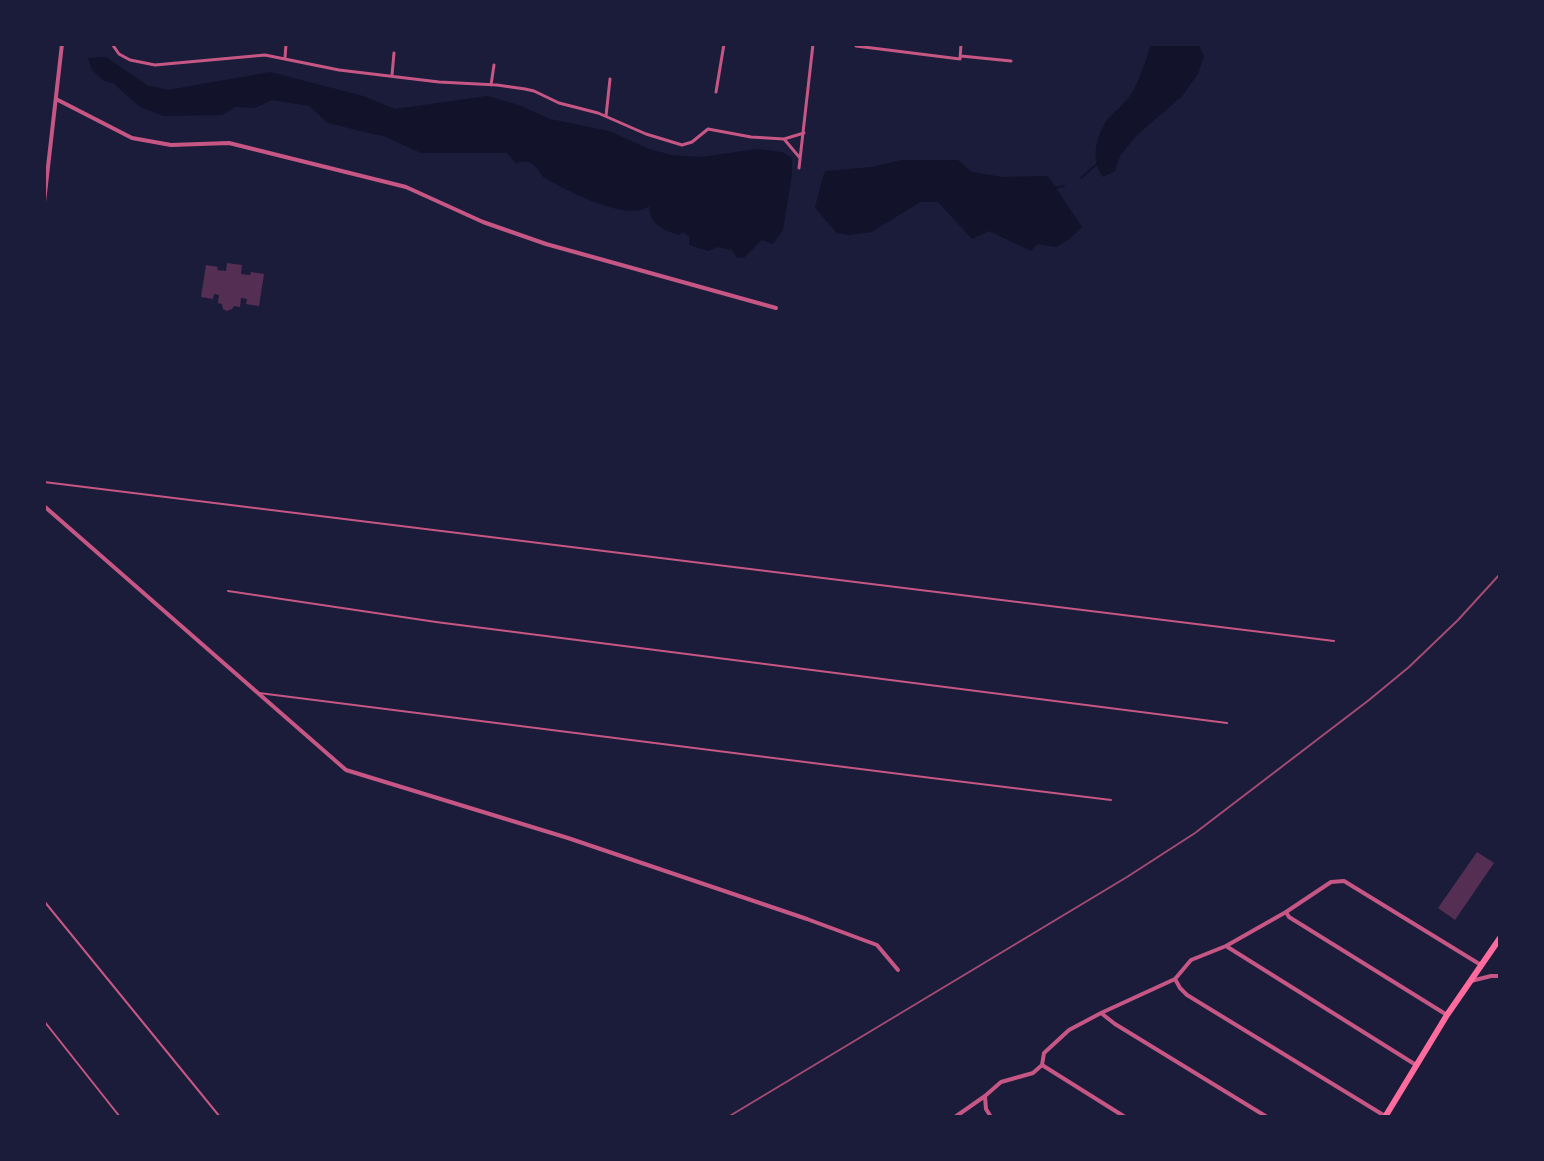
<!DOCTYPE html>
<style>
body{margin:0}
#map{position:relative;width:1544px;height:1161px;overflow:hidden;background:#1b1b3a;font-family:"PT Sans",sans-serif}
canvas{display:block}
.frame{position:absolute;inset:0;border:46px solid #1b1b3a;pointer-events:none}
</style>
<div id="map">
<canvas width="1544" height="1161"></canvas>
<div class="frame"></div>
</div>
<script>
const ctx = document.querySelector('canvas').getContext('2d');
ctx.lineJoin = 'round';
function paint(path, color) { ctx.fillStyle = color; ctx.fill(path, 'evenodd'); }
function trace(path, color, width, dash) { ctx.strokeStyle = color; ctx.lineWidth = width; ctx.lineCap = dash ? 'butt' : 'round'; ctx.setLineDash(dash || []); ctx.stroke(path); }
const water = new Path2D(`
 M1151,44H1198L1204,56L1198,74L1182,96L1136,136L1120,156L1115,171L1103,177C1090,160 1096,135 1108,119C1115,111 1124,104 1130,96C1138,84 1147,58 1151,44Z
 M106,57L147,85L168,90L270,72L363,96L395,109L487,96L519,105L550,119L609,131L649,149L672,155L701,157L757,149L782,152L792,158V174L783,230L773,244L762,240L745,257L737,258L732,250L717,247L709,251L689,245L690,237L683,232L679,235C663,230 650,225 649,206C627,223 566,190 543,177C536,166 530,157 516,164L507,153H421L386,137L328,123L309,106L272,100L255,108L235,107L222,115L164,116L140,107L113,83L104,81L92,70L88,58Z
 M901,160H958L972,172L1002,177L1048,176L1082,227L1068,240L1056,247L1037,244L1031,251L989,231L972,239L938,202H920L872,232L849,235L837,233L815,208L823,176L826,171L871,167Z`);
const stream = new Path2D(`
 M1081,178L1098,163
 M1055,188L1064,186`);
const building = new Path2D(`
 M227,263L242,265L241,274L250,275L251,272L264,274L259,306L246,304L247,299L241,298L240,307L234,306L232,309L227,311L223,309L222,304L218,303L219,295L214,294L213,299L201,297L206,265L218,267L217,270L226,271Z
 M1477,852L1494,863L1455,920L1438,908Z`);
const service = new Path2D(`
 M44,482L1334,641
 M228,591L436,622L1227,723
 M259,693C544,727 827,766 1111,800
 M44,901L220,1117
 M44,1021L120,1117`);
const pedestrian = new Path2D(`
 M112,44L119,54L130,60L155,65L265,55L339,70L439,82L497,85L525,89L534,91L559,103L598,113L646,134L682,145L692,142L708,129L751,137L784,139L804,133
 M856,46L960,59L961,44
 M961,56L1011,61
 M285,58L286,44
 M392,75L394,53
 M491,85L494,65
 M716,92L724,44
 M606,116L610,79
 M784,139L800,158
 M799,168L813,44`);
const minor = new Path2D(`
 M56,99L132,138L171,145L229,143L406,187L483,222L546,244L776,308
 M44,202L62,44
 M44,506L346,770L568,838L807,919L877,945L898,970
 M1286,912L1289,917L1447,1015
 M1226,946L1416,1065
 M1175,979L1180,988L1187,995L1385,1116
 M1471,981L1491,976H1500
 M1101,1013L1115,1024L1267,1117
 M1042,1065L1125,1117
 M985,1097L986,1109L991,1117
 M955,1117L985,1096L1001,1082L1033,1073L1042,1065L1044,1053L1069,1030L1101,1013L1175,979L1191,960L1226,946L1286,912L1331,882L1344,881L1481,965`);
const secondary = new Path2D(`
 M1385,1117L1447,1015L1500,938`);
const rail = new Path2D(`
 M728,1117L1127,877L1195,833L1369,700L1409,667L1458,620L1500,574`);
paint(water, '#12122b');
trace(stream, '#12122b', 2);
paint(building, '#542f53');
trace(service, '#c65784', 2);
trace(pedestrian, '#c65784', 3);
trace(minor, '#c65784', 4);
trace(secondary, '#ff6b9d', 6);
trace(rail, '#a44b75', 2);
</script>
